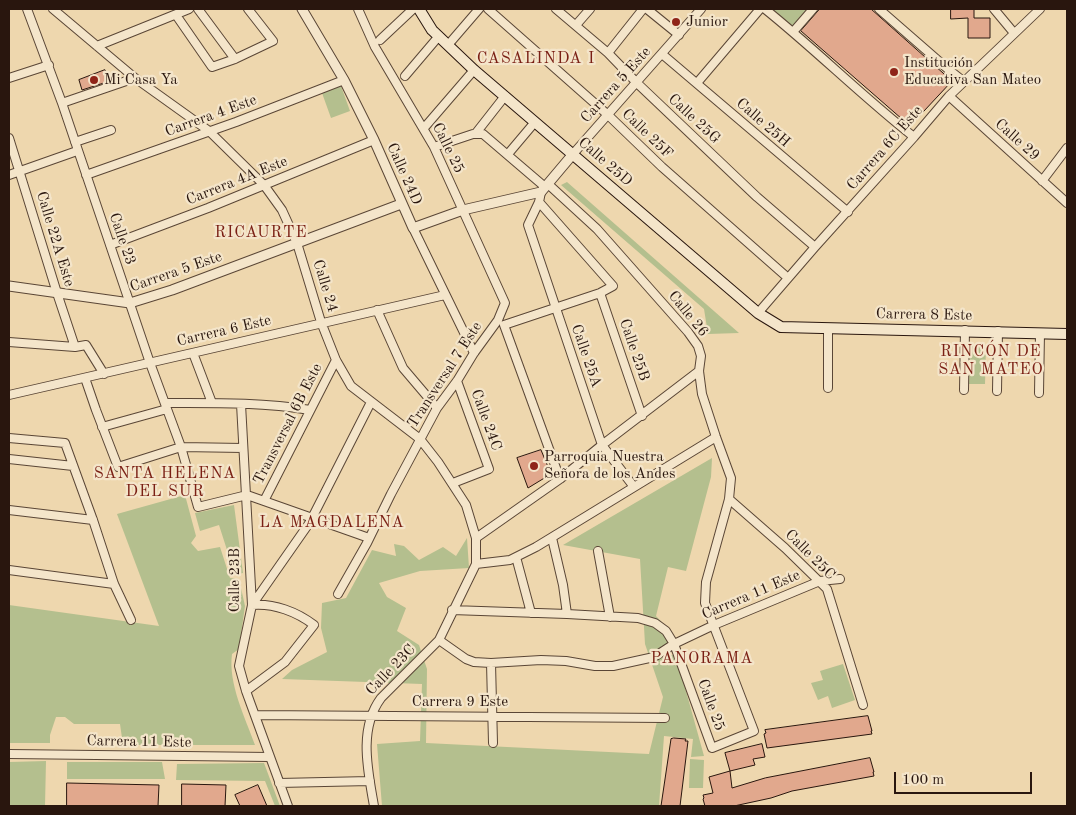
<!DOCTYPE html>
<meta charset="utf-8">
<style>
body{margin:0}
#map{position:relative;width:1076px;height:815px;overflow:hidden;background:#eed7ae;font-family:"Old Standard TT",serif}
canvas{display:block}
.frame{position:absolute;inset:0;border:10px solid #29160e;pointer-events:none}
.scale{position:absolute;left:894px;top:772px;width:138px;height:22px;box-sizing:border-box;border:2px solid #29160e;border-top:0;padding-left:6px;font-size:15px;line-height:18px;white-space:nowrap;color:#29160e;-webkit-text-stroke:4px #f4e5ca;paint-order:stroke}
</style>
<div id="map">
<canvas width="1076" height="815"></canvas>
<div class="frame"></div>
<div class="scale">100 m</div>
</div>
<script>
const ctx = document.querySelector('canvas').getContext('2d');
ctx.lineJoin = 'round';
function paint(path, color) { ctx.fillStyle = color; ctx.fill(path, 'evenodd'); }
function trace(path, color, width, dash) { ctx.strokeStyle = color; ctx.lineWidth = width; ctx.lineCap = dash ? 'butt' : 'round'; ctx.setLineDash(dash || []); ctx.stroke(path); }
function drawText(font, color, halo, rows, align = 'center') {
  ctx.font = font + ' "Old Standard TT",serif'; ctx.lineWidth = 4.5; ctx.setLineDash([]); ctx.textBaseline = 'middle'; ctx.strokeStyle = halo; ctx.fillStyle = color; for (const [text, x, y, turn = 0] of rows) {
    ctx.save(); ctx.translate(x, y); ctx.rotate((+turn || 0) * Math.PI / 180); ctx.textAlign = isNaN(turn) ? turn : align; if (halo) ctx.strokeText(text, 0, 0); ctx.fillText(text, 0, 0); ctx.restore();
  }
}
const green = new Path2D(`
 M771,9H808L794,27Z
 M341,86L350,111L331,118L322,93Z
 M567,182L739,333L708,334L704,309L561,185Z
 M970,345L986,346L985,384H969Z
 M712,458L711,477L686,571L668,567L656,616L671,632L670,655H676L704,756L691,757L693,739L664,736L659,806H382L377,744L420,741L422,684L282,679L292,670L327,652L321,628L322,603L346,598L372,550L396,556L394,544L404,546L419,560L443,547L456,556L467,538L469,568L420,571L379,583L387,597L406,608L397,631L419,645L427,669L426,743L649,754L663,697L645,644L640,559L563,545Z
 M185,495L196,536L191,543L198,551L220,547L230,578L239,579L245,606L239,649L232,654C228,684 245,717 255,745H123L120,724H74L65,717H56L50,735V743H9V605L159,626L117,514Z
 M234,505L243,573L235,575L219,525L200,531L195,513Z
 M843,664L855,700L832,708L828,696L818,700L811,683L823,680L820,671Z
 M690,759L704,760L703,788H689Z
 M46,761L45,806H9V762Z
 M67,762H162L165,779H67Z
 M264,763L280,806H275L265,781L176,780L177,764Z`);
const building = new Path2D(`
 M820,9H871L952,81L910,126L801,31Z
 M951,9H974V18H990V38H968V18L951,19Z
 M105,70L110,81L82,90L79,80Z
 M541,450L551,474L528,488L517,458Z
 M868,716L872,731H871L872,734L767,748L764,734L766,733L765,730Z
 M674,738L686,739L685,741H688L680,806H661L671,739Z
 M762,744L765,757L753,759L755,765L730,771L725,753Z
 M870,758L874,772H873L874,776L792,791L771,798L734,806H705L703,799L704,798L703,795L713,793L709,777L730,771L732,788L765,778Z
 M67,783L159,785L158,806H67Z
 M182,784L226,785L225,806H182Z
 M258,785L267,806H240L235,795Z`);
const minor = new Path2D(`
 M27,9L62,103L150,363L181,447L198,507L247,495L369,538
 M53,9L135,78L209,131L264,185L282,210L297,243L321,322L336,360L351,386L420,439L438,462L466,505L476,538V564L439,640L381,698C358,729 368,771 374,806
 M198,9L235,59
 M488,9L608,115L662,167L788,278
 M556,9L608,53L637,83L757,197L815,247
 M647,9L679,35
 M765,9C816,50 863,97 914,137
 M879,9L949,70L963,81
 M994,9L1014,33
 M176,15L212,67L235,59L273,41L248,9
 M576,25L590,9
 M793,32L813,9
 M380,40L413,9
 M448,45L479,9
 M97,46L189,9
 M608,53L643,9
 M662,54L848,212
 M405,76L439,36
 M9,78L49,65
 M697,83L760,9
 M949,96L1067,203
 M62,103L135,78
 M424,128L474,70
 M476,133L505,96
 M9,138L57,293L75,347
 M75,142L111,130
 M434,147L473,134H483L545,187
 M508,154L535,122
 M573,154L701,9
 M9,175L77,151
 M86,175L236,122L344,80
 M1042,181L1067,148
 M541,192L539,202L528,225L602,445L634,487
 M413,228L474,353
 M110,245L208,208L374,140
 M600,293L642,416
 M377,310L403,368L437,408
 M758,313L815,247L914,137L949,96L1040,9
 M504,325L600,293L613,286L539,202
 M504,325L560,479
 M828,328V388
 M9,342L75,347L86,345L104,374
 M193,353L212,403
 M85,378L96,410L118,467L181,447L243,448
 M964,390L965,330
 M997,391L998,331
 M1039,393L1040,333
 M9,395L445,295
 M165,403C213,403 262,402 310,410
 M241,404L252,605L239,666L246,691L288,806
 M102,427L167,409
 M9,438L65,443L93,520L114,584L131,620
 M9,459L73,466
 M453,483L489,469L457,381
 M729,499L785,548L827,589L863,705
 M264,501L336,360
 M9,510L93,520
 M476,538L560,479L602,445L699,371
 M552,538L563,585L567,614
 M598,551L610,617
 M516,557L531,613
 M476,564L510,560L536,547L716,437
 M9,570L114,584
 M338,594L367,543L391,494L437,408L457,381L474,353L498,320L505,303L434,147L375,47L358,9
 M252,605L310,522L371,402
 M452,610L567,614L638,618L655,623L666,631L674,644L712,748L754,731L705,603L706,582L729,499L731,478L716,437L702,394L699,371L701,356L698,346L688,332L597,229L548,184
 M439,640L466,659L474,662L491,663L541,660L566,661L595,666H613L654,657L674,644L714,625L820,581L840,579
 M491,663L493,743
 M246,691L285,662L314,625C297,612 274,603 252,605
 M255,715L665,718
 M9,754L270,757
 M279,783L370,781`);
const tertiary = new Path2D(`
 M302,9L344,80L374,140L413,228L463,210L541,192L573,154
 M9,286L130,303L172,290L401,204`);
const secondary = new Path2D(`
 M419,9L432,30L474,70L758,313L781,327L1067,334`);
const markers = [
 [676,22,5,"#8f2418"],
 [894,72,5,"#8f2418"],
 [94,80,5,"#8f2418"],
 [534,466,5,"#8f2418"]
];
const poiNames = [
 ["Junior",686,22],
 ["Institución",904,63],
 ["Educativa San Mateo",904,80],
 ["Mi Casa Ya",104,80],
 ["Parroquia Nuestra",544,457],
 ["Señora de los Andes",544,474]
];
const streetNames = [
 ["Carrera 5 Este",616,85,-48],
 ["Carrera 4 Este",211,116,-20],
 ["Calle 25G",694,119,43],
 ["Calle 25H",763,123,41],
 ["Calle 25F",647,134,44],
 ["Calle 29",1017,140,42],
 ["Calle 25",448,148,64],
 ["Carrera 6C Este",885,148,-49],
 ["Calle 25D",605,162,41],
 ["Calle 24D",404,174,66],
 ["Carrera 4A Este",237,181,-22],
 ["Calle 22A Este",55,239,73],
 ["Calle 23",122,239,71],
 ["Carrera 5 Este",176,272,-19],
 ["Calle 24",325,286,73],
 ["Calle 26",688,314,51],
 ["Carrera 8 Este",924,315,1],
 ["Carrera 6 Este",224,331,-13],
 ["Calle 25B",634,350,71],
 ["Calle 25A",586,356,71],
 ["Transversal 7 Este",445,375,-57],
 ["Calle 24C",486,420,70],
 ["Transversal 6B Este",288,424,-63],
 ["Calle 25C",810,555,45],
 ["Calle 23B",235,580,-90],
 ["Carrera 11 Este",751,595,-23],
 ["Calle 23C",391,670,-46],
 ["Carrera 9 Este",460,702],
 ["Calle 25",711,705,70],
 ["Carrera 11 Este",139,742,1]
];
const neighbourhoodNames = [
 ["CASALINDA I",536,59],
 ["RICAURTE",261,233],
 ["RINCÓN DE",991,352],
 ["SAN MATEO",991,370],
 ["SANTA HELENA",165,474],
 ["DEL SUR",165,492],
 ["LA MAGDALENA",332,523],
 ["PANORAMA",702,659]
];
paint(green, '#b4bf8e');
paint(building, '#e1a88d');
trace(building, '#29160e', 1);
trace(minor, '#5a4636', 10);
trace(tertiary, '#5a4636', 11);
trace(secondary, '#29160e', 12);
trace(minor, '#f4e5ca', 8);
trace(tertiary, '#f4e5ca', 9);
trace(secondary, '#f4e5ca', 10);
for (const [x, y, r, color] of markers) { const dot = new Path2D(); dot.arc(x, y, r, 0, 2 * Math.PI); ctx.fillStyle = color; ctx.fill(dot); trace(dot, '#f4e5ca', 2); }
drawText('15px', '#29160e', '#f4e5ca', poiNames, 'left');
drawText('15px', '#29160e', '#f4e5ca', streetNames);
ctx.letterSpacing = '1px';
drawText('16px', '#7a1f14', '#f4e5ca', neighbourhoodNames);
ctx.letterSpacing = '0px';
</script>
